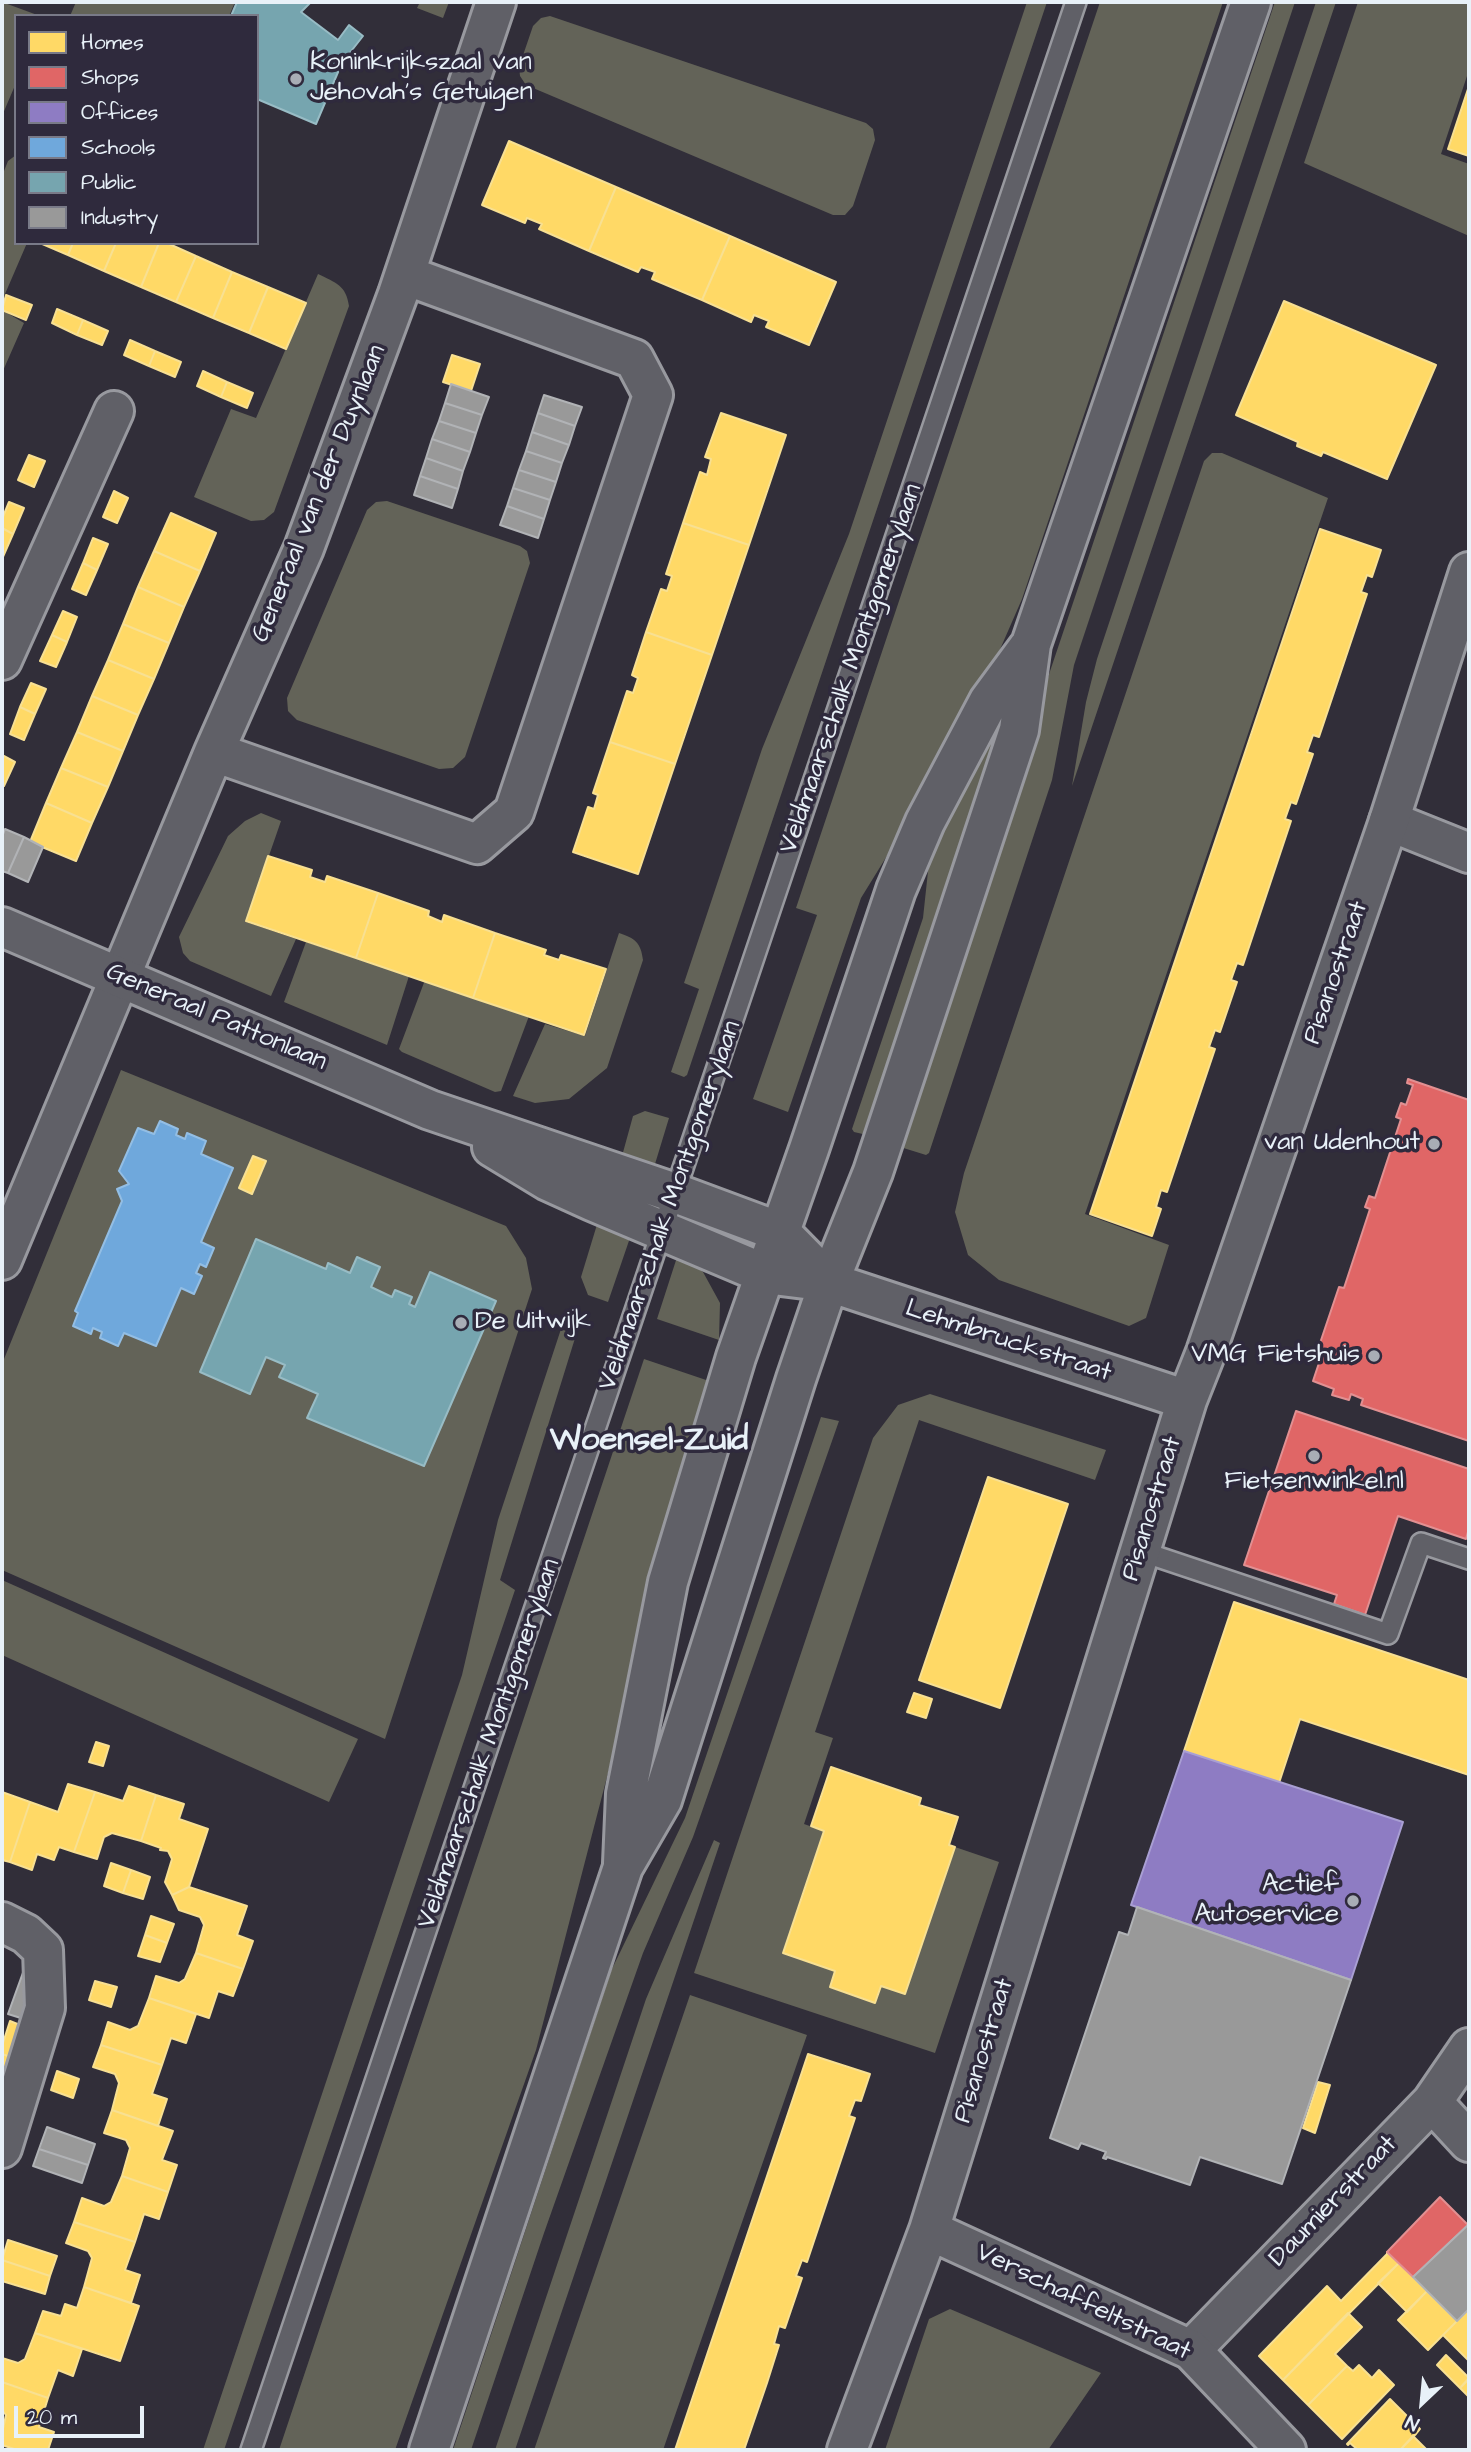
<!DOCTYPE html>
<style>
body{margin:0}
#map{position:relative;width:1471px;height:2452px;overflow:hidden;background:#312e39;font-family:"Architects Daughter",sans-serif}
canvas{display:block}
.frame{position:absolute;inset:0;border:4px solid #e8f1f8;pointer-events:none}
.legend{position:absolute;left:14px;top:14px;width:245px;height:231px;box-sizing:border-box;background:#2f2a3d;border:2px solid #797a88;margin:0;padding:9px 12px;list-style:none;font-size:21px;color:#e8f1f8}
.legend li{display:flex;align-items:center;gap:14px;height:35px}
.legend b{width:35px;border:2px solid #797a88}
.north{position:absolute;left:1387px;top:2368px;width:70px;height:70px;-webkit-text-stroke:5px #2f2a3d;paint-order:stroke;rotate:206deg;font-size:19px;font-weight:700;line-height:28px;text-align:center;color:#e8f1f8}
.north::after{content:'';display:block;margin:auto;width:24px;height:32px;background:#e8f1f8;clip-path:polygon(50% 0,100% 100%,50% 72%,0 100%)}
.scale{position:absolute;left:14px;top:2406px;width:130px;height:32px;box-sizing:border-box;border:4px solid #e8f1f8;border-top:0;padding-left:9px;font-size:21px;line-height:24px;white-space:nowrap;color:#e8f1f8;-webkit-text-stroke:5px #2f2a3d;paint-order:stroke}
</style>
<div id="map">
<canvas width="1471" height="2452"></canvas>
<div class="frame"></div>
<ul class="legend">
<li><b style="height:19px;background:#ffd966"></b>Homes</li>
<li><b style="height:19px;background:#e06666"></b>Shops</li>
<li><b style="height:19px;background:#8e7cc3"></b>Offices</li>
<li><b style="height:19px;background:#6fa8dc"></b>Schools</li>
<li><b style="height:19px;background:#76a5af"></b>Public</li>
<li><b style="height:19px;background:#999"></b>Industry</li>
</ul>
<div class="north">N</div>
<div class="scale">20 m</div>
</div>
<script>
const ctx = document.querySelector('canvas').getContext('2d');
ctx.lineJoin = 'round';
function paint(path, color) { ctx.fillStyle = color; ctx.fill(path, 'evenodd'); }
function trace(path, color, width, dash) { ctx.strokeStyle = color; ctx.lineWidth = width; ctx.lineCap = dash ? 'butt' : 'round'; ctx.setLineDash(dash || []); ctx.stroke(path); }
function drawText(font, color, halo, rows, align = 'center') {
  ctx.font = font + ' "Architects Daughter",sans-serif'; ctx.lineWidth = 7; ctx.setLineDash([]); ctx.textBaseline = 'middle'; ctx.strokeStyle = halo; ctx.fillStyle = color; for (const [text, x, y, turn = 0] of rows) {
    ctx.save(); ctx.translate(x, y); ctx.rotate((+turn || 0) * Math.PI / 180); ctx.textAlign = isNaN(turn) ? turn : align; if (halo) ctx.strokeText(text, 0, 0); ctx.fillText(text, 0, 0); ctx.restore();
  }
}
const green = new Path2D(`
 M2,2L40,16H16V83L2,116Z
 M76,2H235L229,16H70Z
 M420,2H449L443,18L417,8Z
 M1027,2H1047L687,1075L684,1077L671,1072L699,989L684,983L762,749L849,534Z
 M1100,2H1223L1022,599L998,654L914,812L861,898L788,1112L753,1099L817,915L796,908Z
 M1275,2H1295L1074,665L1052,780L929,1153L926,1155L897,1146L1039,704Z
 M1316,2H1336L1072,786L1086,702L1097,659Z
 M1358,2H1469V70L1441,154L1469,164V236L1304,163Z
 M550,16L866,123L873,129L875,140L853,206L845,215H833L526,85L520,76L519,67L533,26L541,18Z
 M16,155V243H27L2,301V176L8,161Z
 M318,274C336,283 346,285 349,306L274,512L264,520L251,521L194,497L231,409L256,418Z
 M2,310L24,323L2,373Z
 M1212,453H1222L1328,498L1085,1214L1169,1245L1146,1318L1129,1326L999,1280L968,1255L955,1212L964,1173L1204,461Z
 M387,501L520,546L527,551L530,563L465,757L453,768L439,769L297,720L288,711L287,698L367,510L376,502Z
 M1016,696L867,1135L854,1132L852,1129L923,918L932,834L960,773Z
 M261,813L281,821L246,922L296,939L271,996L190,961L183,953L179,937L228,836L245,821Z
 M619,933C635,938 641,943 643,960L607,1068L569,1099L535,1103L513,1096L545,1024L585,1036Z
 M306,942L409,976L387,1045L284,1002Z
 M425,980L529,1016L501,1091L495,1092L402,1052L399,1049Z
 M121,1070L506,1226L526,1258L532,1289L385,1739L2,1570V1364Z
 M645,1111L669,1118L655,1164L622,1156L633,1116Z
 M599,1218L632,1232L608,1302L588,1295L581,1277Z
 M679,1251L703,1272L720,1303L719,1340L657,1319Z
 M561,1329L576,1335L500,1580L515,1590L224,2450H203L462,1675L498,1520Z
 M644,1359L712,1382L660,1573L536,2050L395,2450H279Z
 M930,1394L1106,1450L1095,1480L919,1420L815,1732L833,1738L804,1824L824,1831L835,1971L830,1987L875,2003L881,1986L905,1994L955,1847L999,1862L935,2053L694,1973L873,1438L898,1405Z
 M821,1417L839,1421L693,1837L643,1953L544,2233L471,2450H453L611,1971L685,1818Z
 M2,1580L358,1739L329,1802L2,1655Z
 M714,1840L720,1843L515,2450H495L646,1999Z
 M690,1995L807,2035L663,2450H534Z
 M950,2309L1101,2373L1048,2450H885L929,2319Z`);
const homes = new Path2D(`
 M1469,86V156L1448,149Z
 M509,141L616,187L589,251L539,229L542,224L527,218L525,223L482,205Z
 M616,187L730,236L702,300L652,279L655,272L641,267L638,272L589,251Z
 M730,236L836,282L809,345L766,327L769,321L754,315L751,322L702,300Z
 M40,243H73L68,255Z
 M73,243H116L104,271L68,255Z
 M116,243H159L141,287L104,271Z
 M159,243H167L196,256L176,302L141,287Z
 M196,256L232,272L213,318L176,302Z
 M232,272L268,287L249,333L213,318Z
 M268,287L306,303L286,349L249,333Z
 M6,295L32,305L26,320L2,310Z
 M1284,301L1436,365L1387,479L1323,452L1321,456L1297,446L1298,442L1236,415Z
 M57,309L83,320L77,335L52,323Z
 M83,320L108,331L102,345L77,335Z
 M130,340L155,351L149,366L124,355Z
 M155,351L181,362L175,377L149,366Z
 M452,355L480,364L471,391L443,382Z
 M203,371L227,382L221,397L197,386Z
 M227,382L253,393L247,408L221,397Z
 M721,413L786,435L749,545L683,523L700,472L707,475L711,459L705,457Z
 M29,455L45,461L34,487L18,480Z
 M114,491L128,498L117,523L103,517Z
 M9,502L24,508L13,534L2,528V519Z
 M171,513L216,533L200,571L154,551Z
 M683,523L749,545L712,655L646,632L661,589L667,591L672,576L666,574Z
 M2,528L13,534L2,559Z
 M1320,529L1381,550L1372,577L1367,575L1361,592L1367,594L1319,737L1313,735L1307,752L1313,754L1296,804L1291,802L1285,819L1291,821L1243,965L1237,963L1231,980L1237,982L1220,1032L1215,1030L1209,1047L1215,1049L1167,1192L1161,1190L1156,1207L1161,1209L1152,1236L1090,1214Z
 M93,538L108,544L97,570L83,563Z
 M154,551L200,571L184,607L138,587Z
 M83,563L97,570L86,595L72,589Z
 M138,587L184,607L169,643L123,624Z
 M63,611L77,617L67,642L52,635Z
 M123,624L169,643L154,679L108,660Z
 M646,632L712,655L675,764L610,742L627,691L633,693L638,678L632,675Z
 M52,635L67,642L56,667L40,661Z
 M108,660L154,679L138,715L92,696Z
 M31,683L46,689L35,714L20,707Z
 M92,696L138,715L123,751L77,732Z
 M20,707L35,714L24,740L10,734Z
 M77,732L123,751L108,787L61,768Z
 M610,742L675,764L638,874L573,852L588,807L594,809L598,795L593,793Z
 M2,755L15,762L4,786L2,785Z
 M61,768L108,787L92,823L46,803Z
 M46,803L92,823L76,861L30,842Z
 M268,856L312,870L310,877L325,882L327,876L378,893L356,958L246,921Z
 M378,893L429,911L428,916L442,922L444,915L495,933L473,998L356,958Z
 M495,933L546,950L544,955L559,960L561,955L606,969L584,1035L473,998Z
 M253,1156L266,1161L252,1194L239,1188Z
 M988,1477L1068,1504L1000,1708L919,1680Z
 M1234,1602L1469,1680V1775L1300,1719L1279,1783L1184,1751Z
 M914,1693L932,1699L926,1718L907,1712Z
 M96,1742L109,1746L103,1766L89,1762Z
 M831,1767L921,1798L919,1805L958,1817L949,1845L955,1847L905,1994L881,1986L875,2003L830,1987L835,1971L783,1953L824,1831L811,1826Z
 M68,1784L95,1792L74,1852L59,1847L54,1860L37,1854L32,1870L10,1862L30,1802L58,1812Z
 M129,1786L156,1795L141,1841L112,1833L104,1837L97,1859L74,1852L95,1792L123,1801Z
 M2,1792L30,1802L10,1862L2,1860Z
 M156,1795L184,1804L179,1819L208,1829L189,1887L172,1895L165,1882L172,1859L168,1851L160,1850L161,1848L141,1841Z
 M111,1863L131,1870L123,1893L104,1886Z
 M131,1870L150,1877L143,1899L123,1893Z
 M189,1887L247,1906L237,1935L253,1941L243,1969L196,1953L204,1925L200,1917L179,1910L172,1895Z
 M151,1916L174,1924L167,1943L145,1935Z
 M145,1935L167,1943L160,1962L138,1956Z
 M196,1953L243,1969L233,1996L218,1991L209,2018L149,1998L156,1976L179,1983L185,1979Z
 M95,1981L117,1987L111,2007L89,2000Z
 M149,1998L196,2014L186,2043L171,2038L162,2065L101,2045L108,2022L130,2030L138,2026Z
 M10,2021L25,2027L14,2058L2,2054V2046Z
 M101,2045L162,2065L152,2094L167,2099L158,2126L112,2110L119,2083L115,2074L93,2067Z
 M2,2054L14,2058L2,2088Z
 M808,2054L870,2074L861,2101L855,2100L849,2116L855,2118L807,2262L802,2260L796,2276L802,2278L785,2328L779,2326L774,2344L779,2345L767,2383L744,2450H675Z
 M57,2071L79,2079L73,2098L51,2090Z
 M1318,2082L1330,2085L1315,2133L1303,2128Z
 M112,2110L173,2131L162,2160L177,2165L168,2192L122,2176L130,2148L126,2140L104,2133Z
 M122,2176L168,2192L159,2219L144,2214L135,2242L74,2222L82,2198L104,2206L111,2202Z
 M74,2222L135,2242L125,2270L140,2275L131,2303L84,2287L92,2258L88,2251L66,2243Z
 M8,2240L57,2256L50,2276L2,2260Z
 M1387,2252L1399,2263L1283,2380L1259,2356L1327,2286L1341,2301L1387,2254Z
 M2,2260L50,2276L45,2294L2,2281Z
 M1399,2263L1427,2291L1407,2312L1378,2283Z
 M84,2287L139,2306L120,2361L35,2333L43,2311L61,2316L65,2304L77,2308Z
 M1427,2291L1457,2321L1428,2350L1398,2320Z
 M1469,2309V2361L1443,2335Z
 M1348,2313L1362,2327L1335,2354L1347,2366L1308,2405L1283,2380Z
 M35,2333L82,2349L73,2376L58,2370L48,2398L2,2382V2358L18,2363L25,2359Z
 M1446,2355L1469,2378L1460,2388L1437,2365Z
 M1359,2365L1372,2378L1379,2370L1394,2385L1342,2439L1308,2405L1347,2366L1353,2371Z
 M1469,2379V2397L1460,2388Z
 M2,2382L48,2398L39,2427L54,2432L48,2450H17L2,2445V2433L6,2415L2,2410Z
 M1390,2399L1420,2429L1416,2434L1400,2450H1358L1350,2443L1348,2445L1347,2444Z
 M1413,2436L1427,2450H1400Z`);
const shops = new Path2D(`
 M1408,1079L1469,1100V1441L1361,1405L1363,1399L1351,1394L1349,1400L1332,1395L1334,1389L1313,1381L1322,1354L1317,1352L1339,1287L1344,1288L1370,1209L1365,1207L1369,1196L1375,1198L1401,1119L1396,1117L1401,1103L1406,1105L1413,1085L1407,1083Z
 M1296,1411L1469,1469V1528L1466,1539L1398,1516L1365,1615L1334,1604L1337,1595L1244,1565Z
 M1440,2197L1468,2225L1413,2277L1387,2252Z`);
const offices = new Path2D(`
 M1184,1751L1403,1822L1351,1980L1131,1905Z`);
const schools = new Path2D(`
 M160,1121L178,1129L176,1135L185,1139L187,1133L206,1141L201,1154L233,1168L201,1242L214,1248L206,1267L200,1264L196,1273L202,1276L194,1294L181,1288L156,1346L124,1333L118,1346L100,1338L102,1332L93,1328L91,1334L73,1326L78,1313L75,1311L122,1201L117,1189L129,1184L119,1171L138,1128L154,1134Z`);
const public = new Path2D(`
 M237,2H311L301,12L338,40L349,25L363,36L345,59L344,58L316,124L257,99V16H231Z
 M256,1239L326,1269L328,1263L350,1273L357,1257L380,1267L371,1287L392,1297L395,1290L412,1297L409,1304L415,1307L430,1272L496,1301L424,1466L307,1418L318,1394L279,1377L285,1365L266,1357L250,1394L200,1372Z`);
const industry = new Path2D(`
 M451,384L489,397L482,415L445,403Z
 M544,395L582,407L575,426L538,413Z
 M445,403L482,415L476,433L439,421Z
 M538,413L575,426L569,445L532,432Z
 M439,421L476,433L470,452L432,439Z
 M532,432L569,445L562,463L526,451Z
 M432,439L470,452L463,471L426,458Z
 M526,451L562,463L556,482L519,470Z
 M426,458L463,471L458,489L420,476Z
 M519,470L556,482L550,500L513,488Z
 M420,476L458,489L452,508L414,495Z
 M513,488L550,500L544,519L507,506Z
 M507,506L544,519L538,538L500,525Z
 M5,829L24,837L8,873L2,871V837Z
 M24,837L43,847L28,882L8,873Z
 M1137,1907L1351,1980L1282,2184L1200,2157L1190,2185L1107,2157L1106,2159L1103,2158L1106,2152L1081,2143L1078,2149L1050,2138L1119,1932L1128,1935Z
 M25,1967L27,2020L8,2014Z
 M47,2127L95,2144L88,2165L39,2149Z
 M39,2149L88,2165L82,2183L33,2166Z
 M1468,2225L1469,2309L1457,2321L1413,2277Z`);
const lane = new Path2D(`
 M1140,1551L1388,1634L1421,1543L1469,1559
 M251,2450L1076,2`);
const street = new Path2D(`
 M2,660L114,411
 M214,752L477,844L514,812L653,395L634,359L405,275
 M1389,821L1469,853
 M2,1260L214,752L304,548L398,294L496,2
 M2,1922L26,1934L43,1950L45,2008L2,2148
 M1432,2102L1469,2142
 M1191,2350L1432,2102L1469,2048`);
const secondary = new Path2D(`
 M2,927L430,1110L675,1193L780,1232L829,1282
 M492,1147L548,1181L592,1201L765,1274L829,1282L1187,1400
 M623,1863L626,1794L668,1582L736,1357L809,1149L896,890L925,822L989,701L1028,648
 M929,2230L1191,2350L1286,2450
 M429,2450L623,1867L662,1800L796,1379L829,1282L873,1172L1019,730L1031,644L1251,2
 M847,2450L929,2230L1187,1400L1206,1352L1389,821L1469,572`);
const markers = [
 [296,79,7,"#a8adb5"],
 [1434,1144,7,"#a8adb5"],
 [461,1323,7,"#a8adb5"],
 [1374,1356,7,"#a8adb5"],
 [1314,1456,7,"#a8adb5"],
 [1353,1901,7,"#a8adb5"]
];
const poiNames = [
 ["Koninkrijkszaal van",310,64,"left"],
 ["Jehovah's Getuigen",310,94,"left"],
 ["van Udenhout",1420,1144],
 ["De Uitwijk",475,1323,"left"],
 ["VMG Fietshuis",1360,1356],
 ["Fietsenwinkel.nl",1314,1483,"center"],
 ["Actief",1339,1886],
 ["Autoservice",1339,1916]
];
const streetNames = [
 ["Generaal van der Duynlaan",320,494,-68],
 ["Veldmaarschalk Montgomerylaan",852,669,-71],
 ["Pisanostraat",1337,973,-71],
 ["Generaal Pattonlaan",216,1018,23],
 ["Veldmaarschalk Montgomerylaan",671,1206,-71],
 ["Lehmbruckstraat",1008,1342,18],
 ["Pisanostraat",1153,1509,-73],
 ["Veldmaarschalk Montgomerylaan",490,1744,-71],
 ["Pisanostraat",985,2051,-73],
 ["Daumierstraat",1334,2202,-46],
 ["Verschaffeltstraat",1083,2303,26]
];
const districtNames = [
 ["Woensel-Zuid",649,1442]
];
paint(green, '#636358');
paint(homes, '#ffd966');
trace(homes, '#f8e092', 2);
paint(shops, '#e06666');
trace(shops, '#e29092', 2);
paint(offices, '#8e7cc3');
trace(offices, '#a99fd3', 2);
paint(schools, '#6fa8dc');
trace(schools, '#93bee4', 2);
paint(public, '#76a5af');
trace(public, '#98bcc5', 2);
paint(industry, '#999');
trace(industry, '#b1b3b6', 2);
trace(lane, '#98999f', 24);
trace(street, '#98999f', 44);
trace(secondary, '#98999f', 44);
trace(lane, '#606067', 19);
trace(street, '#606067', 38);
trace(secondary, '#606067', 38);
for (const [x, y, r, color] of markers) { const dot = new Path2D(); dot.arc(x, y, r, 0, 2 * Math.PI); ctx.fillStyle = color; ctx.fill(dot); trace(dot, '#2f2a3d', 2.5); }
drawText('26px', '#e8f1f8', '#2f2a3d', poiNames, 'right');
drawText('26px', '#e8f1f8', '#2f2a3d', streetNames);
drawText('bold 33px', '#e8f1f8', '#2f2a3d', districtNames);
</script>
